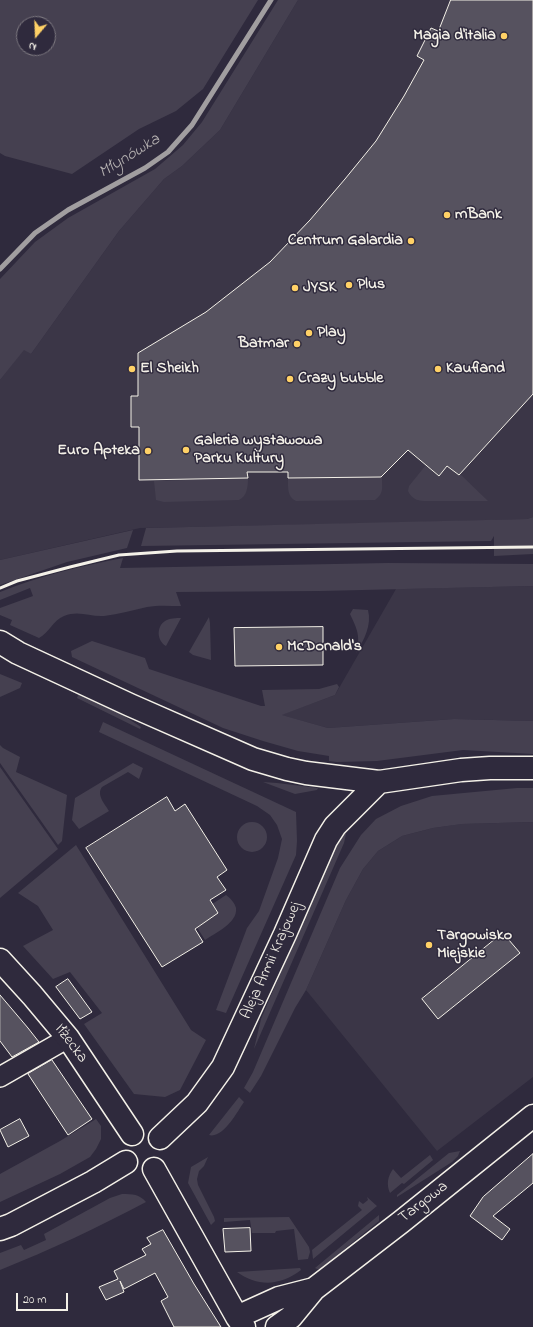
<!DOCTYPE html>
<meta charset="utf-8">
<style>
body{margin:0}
#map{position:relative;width:533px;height:1327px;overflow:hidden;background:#2f2a3d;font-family:"Indie Flower",sans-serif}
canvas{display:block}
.north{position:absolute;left:16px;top:16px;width:40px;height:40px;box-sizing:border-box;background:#2f2a3d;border:1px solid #7e7a81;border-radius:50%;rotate:199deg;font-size:11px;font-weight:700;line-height:16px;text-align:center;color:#f4f1e8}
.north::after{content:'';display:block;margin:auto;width:14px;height:18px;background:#ffd166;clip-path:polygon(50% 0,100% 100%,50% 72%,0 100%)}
.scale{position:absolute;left:16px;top:1293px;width:52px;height:18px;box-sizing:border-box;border:2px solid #f4f1e8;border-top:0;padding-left:5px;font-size:12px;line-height:14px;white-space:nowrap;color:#f4f1e8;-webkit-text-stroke:3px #2f2a3d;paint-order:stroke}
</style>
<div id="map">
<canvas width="533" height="1327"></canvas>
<div class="north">N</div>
<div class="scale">20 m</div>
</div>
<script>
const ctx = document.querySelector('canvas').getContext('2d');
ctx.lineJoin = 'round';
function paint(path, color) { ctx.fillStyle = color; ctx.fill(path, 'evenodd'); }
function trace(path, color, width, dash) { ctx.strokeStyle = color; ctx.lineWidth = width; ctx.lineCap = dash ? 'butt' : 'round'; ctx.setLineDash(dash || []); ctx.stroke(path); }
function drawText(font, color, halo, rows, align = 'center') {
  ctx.font = font + ' "Indie Flower",sans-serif'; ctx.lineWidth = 3; ctx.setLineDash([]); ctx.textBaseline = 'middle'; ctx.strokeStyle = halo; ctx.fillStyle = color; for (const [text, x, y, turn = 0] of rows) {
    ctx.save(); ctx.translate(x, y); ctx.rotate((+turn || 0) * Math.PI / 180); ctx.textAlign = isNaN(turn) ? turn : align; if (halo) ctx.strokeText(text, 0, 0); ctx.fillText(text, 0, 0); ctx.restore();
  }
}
const built = new Path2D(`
 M298,0H533V517L527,519L388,523L140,528L0,560V380L24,349L31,354L119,231L164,179L182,166L220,130Z
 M533,586V721L454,719L328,728L281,715L335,695L396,589Z
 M533,822V1077L437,1151L306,990L346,900L363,869L378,851L402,836L433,828L461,824Z`);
const green = new Path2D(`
 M0,0H258L203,89L176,111L139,129L72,174L5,156L0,153ZM24,24H48V48H24Z
 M278,0H298L220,130L182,166L164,179L119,231L31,354L24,350L0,380V279L35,242L68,218L155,169L183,145L202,122Z
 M426,465L438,476L447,466L459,475L460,474L488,501H427C419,501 412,500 408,491L409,486Z
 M382,477C382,489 384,493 375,500L296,501C287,497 288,487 288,478Z
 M248,478C248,487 247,496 239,500L164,502L156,500L154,481Z
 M533,517V554L494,556V536L491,541L141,546L146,528L527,519Z
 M133,530L127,548L67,562L0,585V560Z
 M123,558L120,568L388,563L533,564V586L320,591L176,592L181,606C170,606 158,605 147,607C133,610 119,614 104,616C90,617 79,610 64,616C53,620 49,633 39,638L10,625L12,620L0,615V608L33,596L30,588L0,600V592C40,576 81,566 123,558Z
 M353,609L368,610C372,625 364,640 356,653C361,636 357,629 350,614Z
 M209,617L210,623L211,660L193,655L189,652Z
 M181,618L166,646C157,641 156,627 165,621C170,618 176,618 181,618Z
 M92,641L145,658L149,669L261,706H265L262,690L319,689L337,684L339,687L335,695L282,715L328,728L454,719L533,721V754L463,750L377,761L337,762L329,761V756L298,751L263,741L223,728L72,657L71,651Z
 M0,674L22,683L20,688L0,697Z
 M80,691L98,699L141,727L140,729L77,698Z
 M103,722L296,812L297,841L296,855L226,1013L216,1010L247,928L259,911L278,858L282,839L277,825L270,815L257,806L99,732Z
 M0,745L3,748L20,757L16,772L67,795L62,841L58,845L0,763Z
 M133,763L143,768L139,779L128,772L102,787C96,795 105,804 109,811L79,829L72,820L75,798Z
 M0,767L58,849L0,898Z
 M263,782L277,783L318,788L317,790L295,794Z
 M517,788H533V822L462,824L433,828L402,836L378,851L363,869L346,900L306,990L295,1008L261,1076L250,1093L244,1088L253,1072L340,868L361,835L376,819L401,806L432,796Z
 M237 837a15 15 0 1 1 30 0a15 15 0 1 1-30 0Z
 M345,832L346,834L344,843L254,1049L261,1019L332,853Z
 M76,845L191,1030L206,1040L180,1090L165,1097L134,1094L84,1024L102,1013L70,972L53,979L23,946L53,930L38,906L18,893Z
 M226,895C230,898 235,903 236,908C238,923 215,933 205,940L191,918Z
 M239,1097L244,1102C237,1112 223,1139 209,1135Z
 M96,1119L101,1126V1139L96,1149L90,1157L60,1174L0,1202V1174L60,1141Z
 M460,1151L458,1156L452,1162L397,1197V1195L449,1153Z
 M430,1155L433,1160L404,1184L402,1183L390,1193C386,1184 388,1176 393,1169L401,1178Z
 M208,1157L204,1166L199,1171L197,1179L198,1185L214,1217L215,1221L211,1225L188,1183L191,1167Z
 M122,1194C133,1194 139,1194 146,1202C99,1227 50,1250 0,1270V1253L21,1245L24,1250L46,1240L44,1234L110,1198Z
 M367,1197L377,1206L313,1259L312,1250L362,1210L358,1206L359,1201L363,1204L368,1200Z
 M379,1215V1221L320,1269H317L315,1268Z
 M289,1217L309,1247L310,1252L308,1259L298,1260L294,1229L276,1231L275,1233H252L250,1220L224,1222V1218Z
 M300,1268L301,1270C280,1286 258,1287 237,1272Z`);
const stream = new Path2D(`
 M0,269L35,233L68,210L145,168L168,152L192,125L271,0`);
const building = new Path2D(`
 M451,0H533V394L459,475L447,466L439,476L408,450L381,477L288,478V472H247L248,478L139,480V427H131V396H138V353L206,312L270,262L310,220L345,179L376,141L404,96L424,60L417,56L431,28L438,31Z
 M323,627V665L235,666L234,628Z
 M167,797L175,811L185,804L227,870L217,877L226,890L210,900L218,913L195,929L203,942L162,967L86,848Z
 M503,933L520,953L438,1019L422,999Z
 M68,979L92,1012L80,1019L56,987Z
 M0,995L28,1028L39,1042L12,1057L0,1041Z
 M52,1060L92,1119L68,1135L28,1074Z
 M20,1119L29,1136L8,1147L0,1130Z
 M533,1154V1183L493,1216L510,1229L502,1240L470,1216L483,1197Z
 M250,1228L251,1251L225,1252L223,1229Z
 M163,1230L194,1284L221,1327H174L161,1301L168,1297L155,1273L124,1289L120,1281L124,1292L106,1300L99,1287L118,1279L114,1271L146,1255L142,1249L151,1244L147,1238Z`);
const street = new Path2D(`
 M0,1077L68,1038`);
const secondary = new Path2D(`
 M0,642L18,653L130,705L253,759L287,769L306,773L379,782L461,770L490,768H533
 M0,960L32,995L68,1038L132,1134
 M160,1138L197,1103L223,1067L285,934L326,840L335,826L379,782
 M154,1169L237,1317L244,1327
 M0,1229L11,1225L93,1182L126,1162
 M237,1317L279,1298L314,1289
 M277,1327L291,1317L314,1289L401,1222L533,1116`);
const rail = new Path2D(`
 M0,588L17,581L70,567L119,555L177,551L533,547`);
const markers = [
 [504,36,4,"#ffd166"],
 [447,215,4,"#ffd166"],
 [411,241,4,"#ffd166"],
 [349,285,4,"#ffd166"],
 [295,288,4,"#ffd166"],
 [309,333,4,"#ffd166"],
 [297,344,4,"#ffd166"],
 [132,369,4,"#ffd166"],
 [438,369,4,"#ffd166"],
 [290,379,4,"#ffd166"],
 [186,450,4,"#ffd166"],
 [148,451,4,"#ffd166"],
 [279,647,4,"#ffd166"],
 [429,945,4,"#ffd166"]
];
const poiNames = [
 ["Magia d'italia",496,36,"right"],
 ["mBank",455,215],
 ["Centrum Galardia",403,241,"right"],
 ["Plus",357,285],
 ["JYSK",303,288],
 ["Play",317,333],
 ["Batmar",289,344,"right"],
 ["El Sheikh",140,369],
 ["Kaufland",446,369],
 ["Crazy bubble",298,379],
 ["Galeria wystawowa",194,441],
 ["Parku Kultury",194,459],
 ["Euro Apteka",140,451,"right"],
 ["McDonald's",287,647],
 ["Targowisko",437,936],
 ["Miejskie",437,954]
];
const streetNames = [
 ["Aleja Armii Krajowej",272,961,-66],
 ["Iłżecka",70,1044,53],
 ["Targowa",424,1203,-38]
];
const waterNames = [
 ["Młynówka",130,157,-32]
];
paint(built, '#3b3647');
paint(green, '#454050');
trace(stream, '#a19ea0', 5);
paint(building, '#56525f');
trace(building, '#f4f1e8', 1);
trace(street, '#f4f1e8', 22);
trace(secondary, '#f4f1e8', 25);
trace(street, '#2f2a3d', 19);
trace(secondary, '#2f2a3d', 22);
trace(rail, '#f4f1e8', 3);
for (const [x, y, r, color] of markers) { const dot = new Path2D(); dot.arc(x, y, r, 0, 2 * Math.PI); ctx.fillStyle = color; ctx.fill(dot); trace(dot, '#2f2a3d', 1.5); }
drawText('bold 16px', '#f4f1e8', '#2f2a3d', poiNames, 'left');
drawText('16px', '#f4f1e8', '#2f2a3d', streetNames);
drawText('italic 17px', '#b6b2b2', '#2f2a3d', waterNames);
</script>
